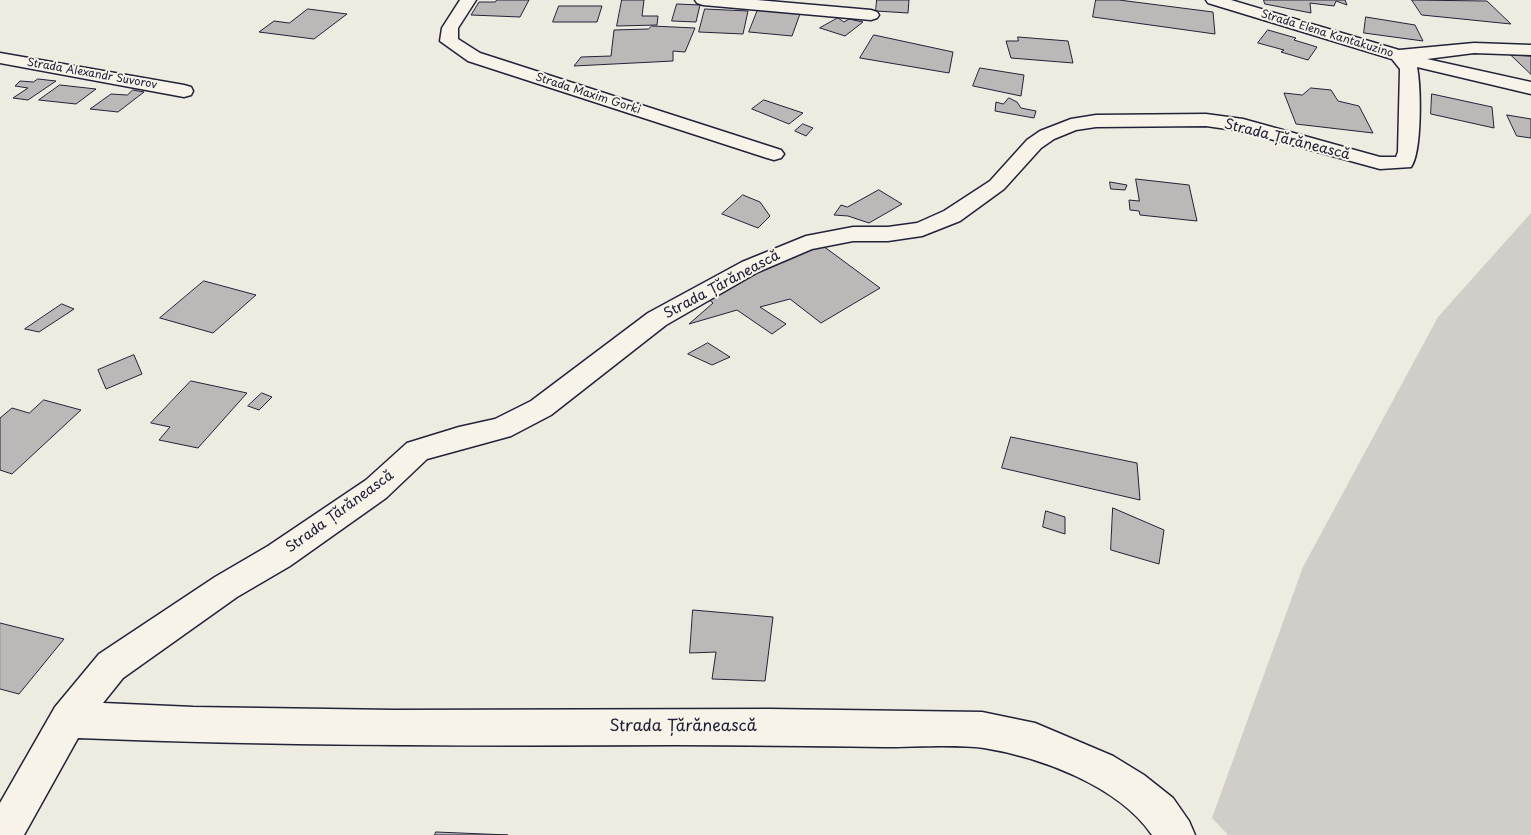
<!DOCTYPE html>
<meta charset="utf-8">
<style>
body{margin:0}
canvas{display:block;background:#eeebe1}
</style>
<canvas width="1531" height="835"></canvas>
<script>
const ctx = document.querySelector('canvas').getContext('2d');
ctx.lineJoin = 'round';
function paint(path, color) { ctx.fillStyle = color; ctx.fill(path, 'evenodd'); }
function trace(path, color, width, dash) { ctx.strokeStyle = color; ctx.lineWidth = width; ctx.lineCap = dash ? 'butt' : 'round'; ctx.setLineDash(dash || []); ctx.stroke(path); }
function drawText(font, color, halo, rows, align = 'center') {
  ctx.font = font + ' "Playpen Sans",sans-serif'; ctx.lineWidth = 4; ctx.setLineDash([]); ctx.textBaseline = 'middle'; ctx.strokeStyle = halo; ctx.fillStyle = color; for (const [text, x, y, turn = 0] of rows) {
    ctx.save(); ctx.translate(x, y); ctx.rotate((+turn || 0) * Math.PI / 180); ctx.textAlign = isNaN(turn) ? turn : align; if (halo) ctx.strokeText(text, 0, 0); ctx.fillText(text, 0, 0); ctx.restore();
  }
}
const green = new Path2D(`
 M1531,213V835H1228L1212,818L1303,567L1438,317Z`);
const building = new Path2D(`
 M497,0H529L520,17L471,15L479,2H495Z
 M622,0H644L642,16H658L657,25L617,26Z
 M877,0H909L908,13L876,11Z
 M1096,0H1119L1213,12L1215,34L1093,17Z
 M1264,0H1345L1347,5L1336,1L1334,6L1310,3L1311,13L1265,4Z
 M1412,0L1487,1L1511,24L1422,15Z
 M677,4L700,5L696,22L672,21Z
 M559,6H602L597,22H553Z
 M759,7L801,11L792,36L749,32Z
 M308,9L347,14L314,39L259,32L274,21L289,23Z
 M705,9L748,11L743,34L699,32Z
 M1366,17L1415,25L1423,41L1364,33Z
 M838,18L844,22L849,19L863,22L845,36L820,28Z
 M652,26L695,28L685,52L673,51V61L574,66L581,57L611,56L614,30L648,29Z
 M1268,30L1296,38L1294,40L1317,47L1308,60L1281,52L1284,50L1258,43Z
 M874,35L953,52L949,73L860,58Z
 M1018,37L1068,41L1073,63L1011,58L1006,41H1018Z
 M1511,55L1531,56V74Z
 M980,68L1024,75L1021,96L973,86Z
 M38,79L56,81L28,100L13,98L28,88L15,86L20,81L33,82Z
 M60,85L96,89L76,104L39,100Z
 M1311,88L1331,90L1338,101L1359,106L1373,133L1296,124L1284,93L1302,95Z
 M133,90L144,92L118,112L90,109L111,94L127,95Z
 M1432,94L1492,107L1494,128L1431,114Z
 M1009,98L1017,102L1021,108L1036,111L1034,118L995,111L996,102L1003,104Z
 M764,100L803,113L789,124L752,109Z
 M1507,115L1531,119V138L1517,136Z
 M803,124L813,128L806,136L795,131Z
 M1136,179L1189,185L1197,221L1140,215L1139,211L1130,210L1129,200L1139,201Z
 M1110,182L1127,185L1125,190L1111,189Z
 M879,190L902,204L869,223L848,216L834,215L841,205L847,207Z
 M743,195L760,202L770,216L758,228L722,214Z
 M815,240L880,288L821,323L790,299L760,307L786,324L772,334L737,310L689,324L713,303L707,298Z
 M204,281L256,295L213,333L160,318Z
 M62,304L74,309L39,332L25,329Z
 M708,343L730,357L712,365L688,354Z
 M134,355L142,374L106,389L98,370Z
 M191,381L247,393L198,448L159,440L170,427L151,423Z
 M262,393L272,397L259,410L248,406Z
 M44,400L81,410L12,474L0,470V418L12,408L29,413Z
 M1011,437L1137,463L1140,500L1002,468Z
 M1113,508L1164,530L1159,564L1111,550Z
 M1046,511L1065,517V534L1043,527Z
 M693,610L773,617L765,681L712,679L716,652L690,653Z
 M0,623L64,639L19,694L0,689Z
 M436,832L508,835H435Z`);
const street = new Path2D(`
 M460,0H476L458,28V39L480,53L781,150L784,154L781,158L774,160L767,158L468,61L440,41L442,28Z
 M695,0H757L871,10L877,12L879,15L877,18L871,20L703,5L697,3Z
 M1206,0H1231L1399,50L1474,43L1531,45V55L1474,53L1427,59L1531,82V94L1417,67C1421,87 1422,152 1411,167L1380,169L1241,131L1206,126L1096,127L1076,130L1054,139L1041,148L1004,189L960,221L922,236L888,241H853L812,249L758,272L666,325L551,415L511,436L427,459L386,498L290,566L237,597L123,678L103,703L193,707L395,710L770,709L982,712L1035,723L1113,756L1144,775L1173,798L1189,821L1195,835H1152C1119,786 1040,757 984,748C955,744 915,747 884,747C814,746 744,745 674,745C475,746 277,746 78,738L24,835H0V803L55,707L99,654L215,577L268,546L366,480L407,443L459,427L495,419L531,401L648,313L742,262L806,236L853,227H888L917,223L944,211L990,181L1027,140L1040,131L1071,119L1096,115L1206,114L1243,119L1380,157H1396L1398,152L1400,69L1392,59L1208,3Z
 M0,53L184,85L191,87L193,91L191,95L184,97L0,63Z`);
const farStreetnames = [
 ["Strada Elena Kantakuzino",1327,34,17],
 ["Strada Alexandr Suvorov",92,74,10],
 ["Strada Maxim Gorki",588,94,18]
];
const streetNames = [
 ["Strada Țărănească",1287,140,14],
 ["Strada Țărănească",722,285,-28],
 ["Strada Țărănească",340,512,-36]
];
const nearStreetnames = [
 ["Strada Țărănească",683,727]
];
paint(green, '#d1cdc9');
paint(building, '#bbb8b7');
trace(building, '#22223b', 1);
trace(street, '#22223b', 3);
paint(street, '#f7f3e8');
drawText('11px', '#22223b', '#f7f3e8', farStreetnames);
drawText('14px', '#22223b', '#f7f3e8', streetNames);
drawText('16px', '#22223b', '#f7f3e8', nearStreetnames);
</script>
